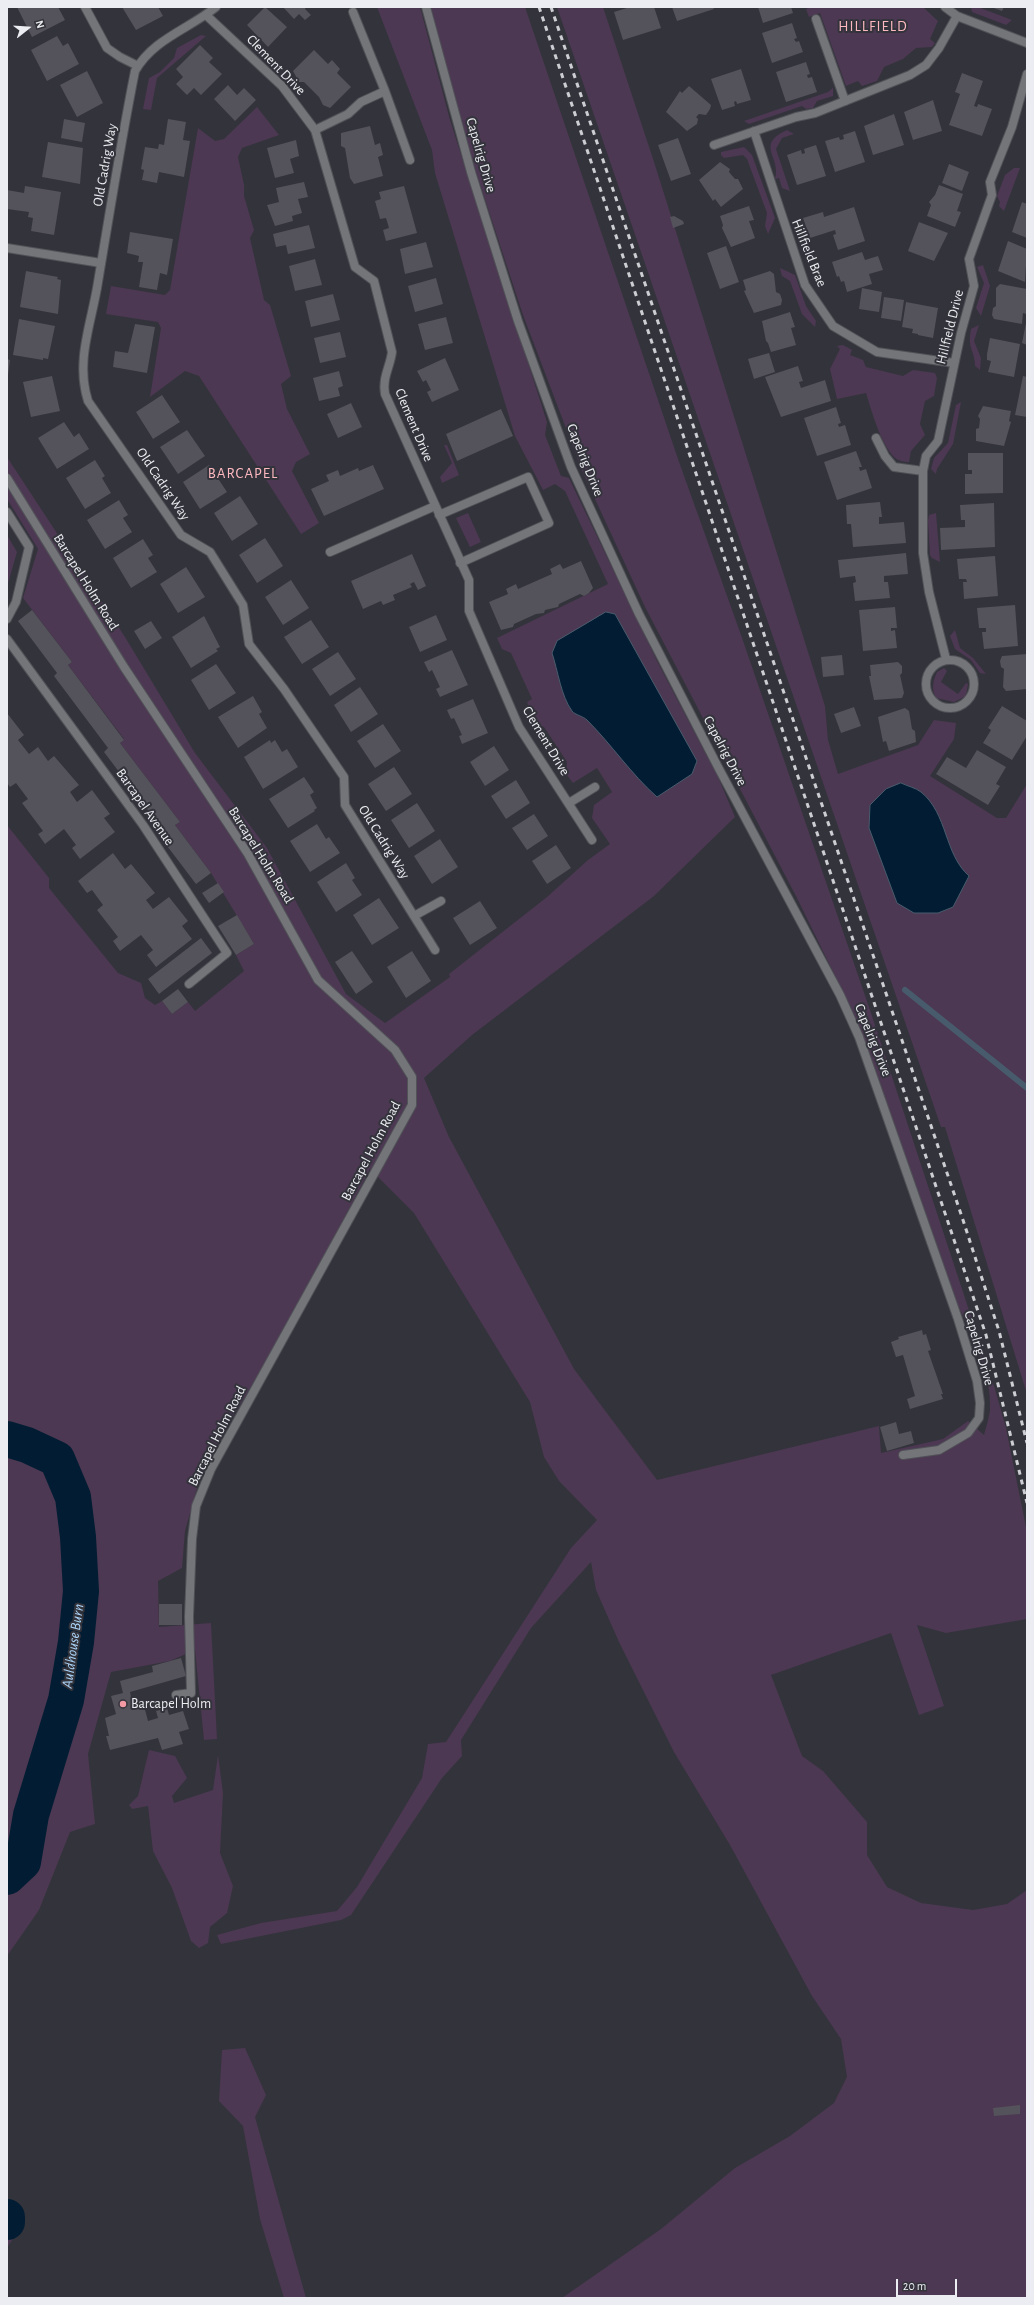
<!DOCTYPE html>
<style>
body{margin:0}
#map{position:relative;width:1034px;height:2305px;overflow:hidden;background:#33333b;font-family:"Alegreya Sans",sans-serif}
canvas{display:block}
.frame{position:absolute;inset:0;border:8px solid #ecedf2;pointer-events:none}
.north{position:absolute;left:8px;top:8px;width:40px;height:40px;-webkit-text-stroke:3px #33333b;paint-order:stroke;rotate:73deg;font-size:11px;font-weight:700;line-height:16px;text-align:center;color:#ecedf2}
.north::after{content:'';display:block;margin:auto;width:14px;height:18px;background:#ecedf2;clip-path:polygon(50% 0,100% 100%,50% 72%,0 100%)}
.scale{position:absolute;left:896px;top:2279px;width:61px;height:18px;box-sizing:border-box;border:2px solid #ecedf2;border-top:0;padding-left:5px;font-size:12px;line-height:14px;white-space:nowrap;color:#ecedf2;-webkit-text-stroke:3px #33333b;paint-order:stroke}
</style>
<div id="map">
<canvas width="1034" height="2305"></canvas>
<div class="frame"></div>
<div class="north">N</div>
<div class="scale">20 m</div>
</div>
<script>
const ctx = document.querySelector('canvas').getContext('2d');
ctx.lineJoin = 'round';
function paint(path, color) { ctx.fillStyle = color; ctx.fill(path, 'evenodd'); }
function trace(path, color, width, dash) { ctx.strokeStyle = color; ctx.lineWidth = width; ctx.lineCap = dash ? 'butt' : 'round'; ctx.setLineDash(dash || []); ctx.stroke(path); }
function drawText(font, color, halo, rows, align = 'center') {
  ctx.font = font + ' "Alegreya Sans",sans-serif'; ctx.lineWidth = 4; ctx.setLineDash([]); ctx.textBaseline = 'middle'; ctx.strokeStyle = halo; ctx.fillStyle = color; for (const [text, x, y, turn = 0] of rows) {
    ctx.save(); ctx.translate(x, y); ctx.rotate((+turn || 0) * Math.PI / 180); ctx.textAlign = isNaN(turn) ? turn : align; if (halo) ctx.strokeText(text, 0, 0); ctx.fillText(text, 0, 0); ctx.restore();
  }
}
const green = new Path2D(`
 M377,7H420L450,120L547,422L545,435L561,476L569,478L658,663L718,777L735,817L654,896L472,1035L424,1078L449,1137L574,1369L657,1480L879,1426L881,1453L943,1439L968,1421L984,1435C986,1427 989,1418 990,1410C992,1374 972,1337 958,1305L861,1029L797,898L645,607L583,473L523,315L454,105L431,7H525L678,459L740,632L870,1010L995,1389L1006,1428L1027,1532V1619L946,1633L917,1625L944,1706L919,1715L891,1633L771,1675L802,1756L823,1771L867,1822V1855L887,1887L921,1903L973,1910L1007,1904L1027,1890V2298H562L661,2229L735,2168L790,2136L834,2103L847,2077L841,2039L812,1996L730,1845L674,1752L619,1642L596,1590L591,1562L531,1628L461,1740L462,1756L442,1778L351,1915L341,1920L221,1944L217,1935L261,1923L337,1911L357,1887L422,1778L428,1744L446,1742L571,1548L597,1520L559,1481L544,1457L530,1402L414,1213L370,1169L299,1304L214,1450L197,1488L185,1531L182,1568L158,1581L159,1627L211,1623L217,1739L204,1740L195,1650L170,1661L111,1672L88,1754L95,1824L70,1832L39,1910L7,1956V825L49,878V888L118,973L141,983L145,998L155,1005L162,1001L172,1014L188,1002L195,1011L244,971L236,955L254,944L211,873L175,825L180,822L120,743L124,739L68,665L72,662L23,598L38,549L7,499V457L125,637L195,753L267,848L346,994L385,1023L450,977L449,974L547,897L588,860L610,844L592,818L594,805L612,792L597,768L573,783L566,774L567,762L544,727L537,725L527,702L532,699L511,653L502,649L497,638L608,584L565,491L555,484L543,490L515,436L435,173L432,150Z
 M557,7H603L655,165L825,706L828,740L838,774L918,745L934,720L956,723L954,739L930,776L997,818H1006L1027,784V1394L945,1127H941Z
 M811,7H923L938,21L930,39L935,43L932,47L916,48L903,59L884,67L877,81L862,86L858,81L846,86L820,13L809,17L806,9Z
 M971,7H978L1012,20L1006,25L972,12Z
 M201,35L206,36L157,78L151,110L143,109L149,78L160,72L174,58L177,48Z
 M833,88V96L817,101L813,108L806,109L802,106L749,124L744,121L828,92Z
 M257,107L279,135L242,148L238,157L244,185V196L254,230L250,238L264,300L270,305L291,376L281,384L287,409L310,454L296,462L292,471L319,523L301,534L199,376L185,371L150,397L161,328L158,322L106,314L111,286L165,295L170,290L198,128L215,141L224,139Z
 M787,130L794,134L782,138L776,149L790,191L782,188L779,178L775,179C782,157 754,145 787,130Z
 M744,147L752,155L775,218L768,234L765,226L767,213L747,159L743,155L724,158L721,155V152Z
 M1014,168H1020L1004,211L999,206L1000,202L997,196L1005,175Z
 M983,265L990,286L981,316L976,308L984,283L977,267Z
 M780,268L795,275L806,306L816,321L815,327L802,314L790,281L782,276Z
 M979,325L974,341L981,358L980,370L975,366C975,350 967,350 971,329Z
 M843,345L852,350L850,355L863,360L866,367L903,376L913,370L935,373L937,378L934,396L925,401L920,424L925,435L911,451L909,462C904,462 898,461 894,457C880,442 872,412 866,393L837,399L830,369L840,349L837,346Z
 M961,402L953,444L937,469L936,474L931,469L934,458L948,443L956,405Z
 M444,445H447L459,475L442,483L440,477L452,463Z
 M468,513L481,542L470,547L456,518Z
 M936,513L940,562L932,558L930,555L928,521L929,515Z
 M7,535L17,552L7,587Z
 M955,630L960,648L973,658L986,674L980,673L971,660L955,649L950,636Z
 M944,668L947,671L941,682L958,694L966,683L968,684L966,696L954,702L936,698C931,688 933,681 937,672Z
 M149,1750L175,1756L187,1778L172,1796L174,1803L213,1790L218,1755L223,1793L220,1853L233,1886L227,1913L210,1927L208,1943L199,1948L191,1941L172,1888L153,1851L148,1806L132,1809L129,1805L138,1796Z
 M245,2048L266,2095L255,2117L306,2298H284L260,2219L243,2126L219,2101L222,2050Z
 M7,2214L17,2232L7,2248Z`);
const water = new Path2D(`
 M606,612L615,614L697,761L692,774L657,797C631,774 612,745 587,720C583,716 575,715 572,711C561,696 558,671 552,653L557,641Z
 M901,783C907,786 916,788 921,792C948,814 944,854 969,876L953,907L938,913H914L897,903L869,828L870,805L886,789Z`);
const stream = new Path2D(`
 M905,990L1027,1088`);
const river = new Path2D(`
 M7,1439L27,1445L57,1459L73,1497L78,1537L81,1591L76,1642L66,1700L31,1815L23,1862L7,1877
 M7,2217V2222`);
const building = new Path2D(`
 M17,7H58L65,20L32,37Z
 M122,7H158L163,16L136,30Z
 M265,7L287,27L268,47L247,25Z
 M283,7H306L305,9L311,15L305,20L299,14L294,19Z
 M630,7H654L661,28L623,40L614,12Z
 M672,7H713L714,9L677,21Z
 M758,7H791L793,13L763,23Z
 M991,7H1004L1002,11Z
 M792,23L797,38L794,39L796,42L799,41L803,52L772,63L762,33Z
 M57,36L63,46L68,43L79,64L47,81L31,50Z
 M200,45L213,58L209,62L222,74L201,95L194,88L187,95L176,84L183,77L176,69Z
 M314,50L328,64L332,60L340,69L337,73L351,87L330,108L323,105L319,97L304,82H299L293,71Z
 M806,62L810,74L807,75L808,78L812,77L817,92L786,102L776,72Z
 M741,69L751,100L737,104L736,101L734,102L735,106L722,110L711,79Z
 M87,71L103,103L77,117L60,85Z
 M962,73L983,81L974,106L977,107L978,104L992,109L982,136L949,125L960,94L955,92Z
 M228,85L237,95L244,88L256,100L235,121L214,99Z
 M689,86L711,105L710,109L706,115L699,114L696,117L698,119L697,124L687,131L666,112L680,91L682,93Z
 M933,100L942,131L913,140L904,112Z
 M894,114L904,145L873,155L864,126Z
 M64,119L85,123L82,142L61,138Z
 M168,119L186,122L183,140L190,141L184,177L159,172L157,183L142,180L144,170L141,169L145,147L158,149L159,144L164,145Z
 M370,126L375,145L380,143L383,155L378,157L383,176L354,184L350,178L345,148L341,146V133Z
 M855,131L865,162L835,172L825,141L839,137L840,140L844,139L843,135Z
 M678,138L691,174L671,181L658,145Z
 M296,140L299,156L290,159L294,173L275,178L267,148Z
 M48,142L83,148L80,184L42,177Z
 M816,145L826,176L797,185L787,155L801,150L802,154L805,153L804,149Z
 M720,162L730,169L729,172L735,179H738L743,189L721,207L715,199L713,201L699,180Z
 M949,164L969,172L962,191L942,183Z
 M304,182L308,197L298,199L302,213L292,216L293,221L275,226L267,205L279,202L276,188Z
 M939,185L963,194L957,211L961,212L955,227L927,216L931,205L929,202L935,195Z
 M25,186L61,192L54,235L31,231L33,218L28,217L29,212L7,209V190L24,193Z
 M404,186L417,233L386,241L383,230L389,228L386,218L380,219L375,201L381,199L379,192Z
 M1022,202L1027,204V238L1012,232Z
 M749,206L754,220L749,221L755,238L731,247L722,228L723,225L720,216Z
 M854,207L865,241L838,250L833,235L836,234L835,230L810,238L803,218L823,212L824,217Z
 M674,216L683,221L684,224L673,228L670,217Z
 M919,222L948,233L934,261L908,251Z
 M309,225L315,248L288,254L286,245L276,247L273,234Z
 M130,232L173,239L167,275L160,273L157,290L139,287L143,262H138L139,256L127,253Z
 M1008,241L1027,249L1025,282L998,271Z
 M426,242L433,267L405,274L400,249Z
 M726,246L739,282L720,289L707,253Z
 M862,252L865,260L878,256L883,270L869,274L872,284L847,292L844,281L841,282L839,276L837,277L832,262Z
 M315,259L322,285L295,291L289,266Z
 M26,271L58,277L57,279L61,280L58,314L20,307Z
 M770,271L774,274L776,292L780,294L782,300L781,305L754,313L744,291L746,290L743,280Z
 M436,278L443,304L415,312L408,286Z
 M1000,284L1027,289L1026,314L1023,313L1022,324L994,319L992,315L993,308L996,306V288Z
 M862,288L882,292L879,312L859,309Z
 M333,294L340,320L311,327L305,301Z
 M884,297L904,300L901,321L881,318Z
 M906,302L938,308L933,338L918,335V334L912,333L913,329L902,327Z
 M790,312L795,327L791,328L796,345L771,352L768,343L766,341L762,321Z
 M446,317L453,343L425,350L418,324Z
 M19,319L55,326L48,359L43,358V360L13,355Z
 M1026,323H1027V345L1022,343Z
 M135,324L155,327L147,373L113,367L115,351L128,353Z
 M340,332L346,357L320,363L314,338Z
 M990,338L1020,344L1014,377L988,372L991,361L987,360V354Z
 M769,353L775,372L754,379L748,359Z
 M445,358L459,390L432,402L427,392L431,390L426,380L423,382L417,371Z
 M7,359L10,360L8,375H7Z
 M798,366L803,381L799,382L801,388L825,380L831,401L781,417L765,377Z
 M339,371L343,386L338,388L340,396L319,401L313,378Z
 M52,376L60,411L31,417L23,382Z
 M1023,376L1027,377V417L1015,415Z
 M162,395L180,422L153,439L136,412Z
 M351,403L362,427L338,438L327,414Z
 M983,406L1011,411L1009,421L1011,422L1004,446L976,441V429L979,428L980,419L978,416Z
 M836,407L841,423L838,424L839,427L845,425L851,445L817,456L804,418Z
 M501,409L513,436L457,461L446,434Z
 M64,422L74,437L79,433L89,449L57,469L38,438Z
 M187,430L205,456L178,474L160,447Z
 M856,451L862,467H859L860,471L866,469L872,488L837,500L824,462Z
 M968,453H1003V493L965,494V474H972V470H968Z
 M95,460L105,476L102,478L111,493L85,509L66,478Z
 M209,465L227,492L200,509L183,482Z
 M373,465L384,489L324,516L311,489L329,481L326,475L338,470L340,476L358,468L359,471Z
 M240,496L258,524L232,541L214,513Z
 M119,500L128,515L123,518L132,532L105,549L87,520Z
 M880,502L882,517H879V524L904,522L906,543L853,547L851,524H847L846,505Z
 M994,503L995,547L941,550L940,528L965,527V520H961L960,505Z
 M265,538L283,566L257,583L239,555Z
 M143,539L153,555L148,558L157,572L131,588L113,558Z
 M906,553L908,574L884,576V582H888L890,598L855,601L853,583L856,582L855,576L840,578L838,560Z
 M412,554L426,586L418,590L414,582L410,584L412,587L393,595L395,600L383,605L381,601L363,609L351,581Z
 M995,556L998,596L964,599L963,582H967L966,579H959L957,559Z
 M581,561L593,588L589,593L584,596L580,594L559,604L558,607L545,610L544,613L536,614L514,624L513,627L501,630L489,602L508,594L506,589L516,584L518,589L552,574L550,569L560,564L563,569Z
 M186,567L205,597L178,613L160,584Z
 M291,580L309,608L283,625L265,597Z
 M1015,605L1018,646L984,649L982,632H986V628H979L977,608Z
 M895,607L897,628H891V631L895,630L897,648L863,651L859,610Z
 M32,610L72,662L68,665L124,740L120,743L180,822L175,825L211,873L196,884L158,834L163,830L104,752L108,748L54,676L57,673L18,621Z
 M436,615L447,640L420,652L409,627Z
 M204,616L220,647L216,649L218,651L191,668L172,637Z
 M311,620L329,647L302,664L284,637Z
 M151,621L162,638L145,649L134,631Z
 M452,650L468,685L440,697L436,689L440,687L432,670L429,672L424,662Z
 M338,652L356,679L330,696L312,669Z
 M1027,654V689L1006,691L1003,687L1004,669L1001,667L1000,661L1002,656Z
 M842,655L844,675L823,677L821,657Z
 M898,662L902,666V673L900,675L904,693L902,698L874,700L869,676H871L870,665Z
 M216,664L236,693L209,710L191,680Z
 M360,687L378,714L351,732L334,705Z
 M253,696L262,712L259,714L267,728L238,748L218,717Z
 M473,699L488,733L462,744L459,736L462,735L454,718L451,719L447,710Z
 M1002,706L1027,721V736L1012,760L983,743L991,730L988,728Z
 M854,707L861,726L841,733L834,714Z
 M905,708L909,711L912,729L915,731L916,742L889,751L886,741L883,742L878,717Z
 M7,713L24,735L18,740L29,754L38,747L48,761L54,756L79,785L70,792L77,802L92,790L110,814L104,818L115,832L80,859L72,848L76,845L64,829L45,844L38,834L43,831L22,803L28,799L16,783L10,787L7,783Z
 M383,724L401,751L375,768L357,741Z
 M270,740L271,743L275,740L282,752L287,749L298,767L263,789L244,757Z
 M494,746L509,770L485,786L470,762Z
 M977,750L1006,767L996,784L1000,786L988,805L936,774L947,757L966,768Z
 M394,767L412,794L386,811L368,784Z
 M304,777L314,792L310,795L317,808L314,810L315,811L288,828L269,799Z
 M516,780L530,803L506,819L491,796Z
 M417,803L435,831L409,848L391,820Z
 M534,814L548,836L527,850L512,828Z
 M317,824L326,839L329,837L340,853L310,872L290,841Z
 M440,839L458,867L432,884L414,856Z
 M556,845L571,868L547,884L532,861Z
 M113,853L125,869L131,864L155,893L146,900L153,909L169,897L188,921L182,926L192,939L156,967L147,955L153,950L141,935L120,951L113,941L118,937L97,910L103,905L92,890L87,893L78,881Z
 M346,863L355,878L352,880L362,895L336,912L317,882Z
 M218,883L224,892L209,903L202,893Z
 M379,898L399,928L372,945L353,915Z
 M480,901L497,928L470,945L453,918Z
 M237,915L254,944L236,955L218,926Z
 M201,938L212,953L159,994L148,979Z
 M352,951L373,982L356,994L335,962Z
 M412,951L431,981L406,998L387,967Z
 M178,989L188,1002L172,1014L162,1001Z
 M922,1330L923,1335L926,1334L931,1350L928,1351L943,1394H941L943,1399L910,1409L907,1399L915,1396L903,1355L896,1357L891,1342L899,1339L898,1337Z
 M896,1422L899,1434L911,1431L914,1443L887,1451L880,1427Z
 M159,1604H182V1625H159Z
 M181,1658L186,1676L130,1692L133,1705L143,1702L148,1721L158,1718L156,1711L167,1708L169,1715L183,1711L189,1729L179,1732L183,1744L162,1750L158,1738L110,1750L106,1736H109L105,1718L116,1714L111,1696L123,1693L120,1681L153,1672L152,1666Z
 M1020,2105V2114L994,2116L993,2108Z`);
const service = new Path2D(`
 M426,7L471,172L518,321L571,467L639,614L718,767L840,995L859,1037L958,1319L977,1381L980,1403L979,1418L968,1433L939,1450L903,1455
 M353,12L385,91L410,160
 M816,19L845,101
 M315,130L348,114L361,102L385,91
 M876,438L885,456L894,467L923,471
 M7,478L124,667L248,854L318,980L395,1050L412,1077V1105L211,1469L196,1506L192,1539L189,1617L191,1693L176,1695
 M439,515L528,477L549,523L460,563
 M330,552L435,506`);
const minor = new Path2D(`
 M85,7L107,48L120,57L138,66
 M216,7C189,29 153,39 135,71C121,141 110,211 98,282C92,322 75,360 88,401L181,535L210,552L243,605L249,644L284,689L344,777L345,805L435,950
 M945,7L957,16L1027,43
 M206,15L282,86L315,130L355,267L374,281L392,352C390,367 382,378 385,394L469,580V611L519,727L592,840
 M754,131L805,285L833,326L877,352L954,363
 M714,145L796,117L815,113L910,75L926,65L939,48L957,16
 M7,248L101,263
 M7,512L29,547L16,602L7,619
 M7,639L143,825L227,953L189,984
 M946,659L929,592L923,553V471L926,456L938,441L961,333L974,286L969,259L992,195L990,182L1012,127L1027,74
 M926 684a24 24 0 1 1 48 0a24 24 0 1 1-48 0Z
 M569,803L595,787
 M414,916L441,901`);
const rail = new Path2D(`
 M539,7L986,1335L1027,1503
 M551,7L963,1220L999,1331L1027,1443`);
const markers = [
 [123,1704,4,"#f49aa4"]
];
const streetNames = [
 ["Clement Drive",276,65,46],
 ["Capelrig Drive",481,155,74],
 ["Old Cadrig Way",105,165,-80],
 ["Hillfield Brae",809,253,68],
 ["Hillfield Drive",950,327,-76],
 ["Clement Drive",414,425,67],
 ["Capelrig Drive",585,460,68],
 ["Old Cadrig Way",163,484,56],
 ["Barcapel Holm Road",86,582,58],
 ["Clement Drive",546,741,59],
 ["Capelrig Drive",725,751,62],
 ["Barcapel Avenue",145,807,55],
 ["Old Cadrig Way",384,842,58],
 ["Barcapel Holm Road",261,855,58],
 ["Capelrig Drive",873,1040,68],
 ["Barcapel Holm Road",371,1151,-62],
 ["Capelrig Drive",979,1348,74],
 ["Barcapel Holm Road",217,1436,-63]
];
const poiNames = [
 ["Barcapel Holm",131,1704]
];
const neighbourhoodNames = [
 ["HILLFIELD",873,26],
 ["BARCAPEL",243,473]
];
const waterNames = [
 ["Auldhouse Burn",73,1646,-82]
];
paint(green, '#4c3852');
paint(water, '#021d33');
trace(water, '#485b6c', 1);
trace(stream, '#485b6c', 6);
trace(river, '#021d33', 36);
paint(building, '#54525a');
trace(service, '#515158', 10);
trace(minor, '#515158', 10);
trace(service, '#737579', 8);
trace(minor, '#737579', 8);
trace(rail, '#cdced3', 3, [5, 5]);
for (const [x, y, r, color] of markers) { const dot = new Path2D(); dot.arc(x, y, r, 0, 2 * Math.PI); ctx.fillStyle = color; ctx.fill(dot); trace(dot, '#33333b', 1.5); }
drawText('14px', '#ecedf2', '#33333b', streetNames);
drawText('14px', '#ecedf2', '#33333b', poiNames, 'left');
ctx.letterSpacing = '1px';
drawText('15px', '#feb9c0', '#33333b', neighbourhoodNames);
ctx.letterSpacing = '0px';
drawText('italic 15px', '#abd4f9', '#33333b', waterNames);
</script>
